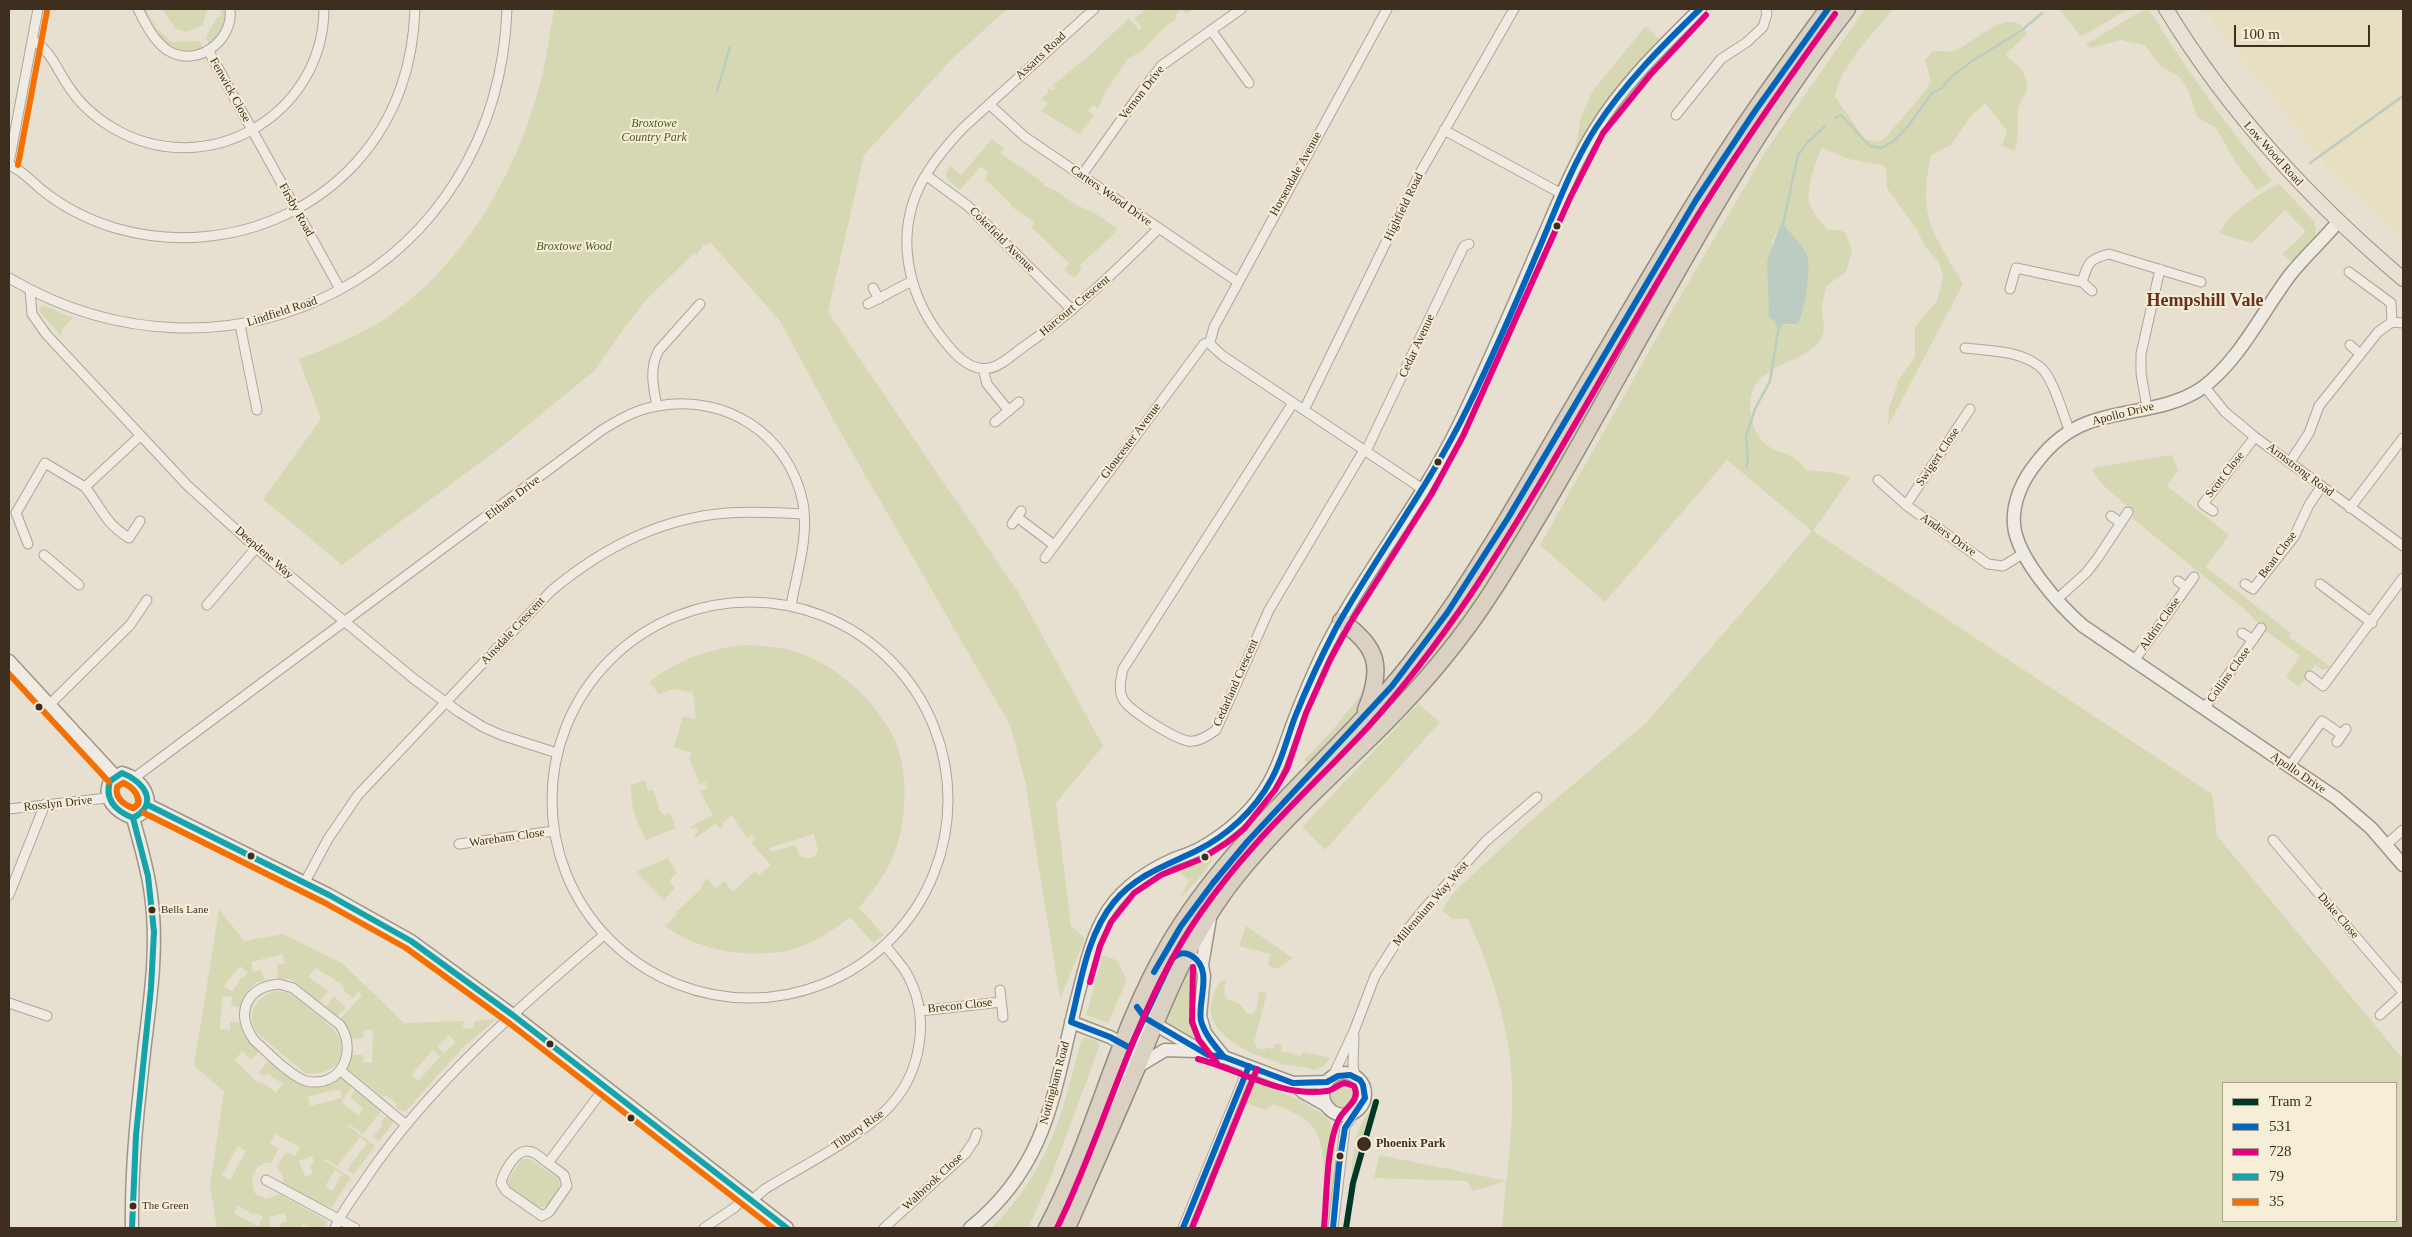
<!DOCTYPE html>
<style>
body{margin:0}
#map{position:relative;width:2412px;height:1237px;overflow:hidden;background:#e7e0d1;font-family:"Times New Roman",serif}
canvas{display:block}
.frame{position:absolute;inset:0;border:10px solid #3d2e20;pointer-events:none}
.legend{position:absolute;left:2222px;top:1082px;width:175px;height:140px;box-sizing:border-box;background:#f7eed8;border:1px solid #ada18e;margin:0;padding:6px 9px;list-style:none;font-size:15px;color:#3d2e20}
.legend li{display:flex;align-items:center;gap:10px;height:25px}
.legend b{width:25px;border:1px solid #ada18e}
.scale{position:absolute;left:2234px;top:25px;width:136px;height:22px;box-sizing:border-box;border:2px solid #3d2e20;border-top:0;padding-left:6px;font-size:15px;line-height:18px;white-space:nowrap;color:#3d2e20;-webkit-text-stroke:4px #f7eed8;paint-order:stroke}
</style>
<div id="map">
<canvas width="2412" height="1237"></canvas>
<div class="frame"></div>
<ul class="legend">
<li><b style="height:6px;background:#003828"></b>Tram 2</li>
<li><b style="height:6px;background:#0065bd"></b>531</li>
<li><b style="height:6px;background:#e5007d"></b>728</li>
<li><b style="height:6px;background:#15a4aa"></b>79</li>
<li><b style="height:6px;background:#f57002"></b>35</li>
</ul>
<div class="scale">100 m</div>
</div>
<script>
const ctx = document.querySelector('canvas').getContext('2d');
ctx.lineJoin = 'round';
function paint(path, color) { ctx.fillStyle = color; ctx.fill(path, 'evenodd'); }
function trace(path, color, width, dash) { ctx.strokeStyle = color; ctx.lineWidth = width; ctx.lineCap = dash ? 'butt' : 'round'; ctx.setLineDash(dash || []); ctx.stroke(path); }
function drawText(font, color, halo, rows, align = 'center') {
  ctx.font = font + ' "Times New Roman",serif'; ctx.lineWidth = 4; ctx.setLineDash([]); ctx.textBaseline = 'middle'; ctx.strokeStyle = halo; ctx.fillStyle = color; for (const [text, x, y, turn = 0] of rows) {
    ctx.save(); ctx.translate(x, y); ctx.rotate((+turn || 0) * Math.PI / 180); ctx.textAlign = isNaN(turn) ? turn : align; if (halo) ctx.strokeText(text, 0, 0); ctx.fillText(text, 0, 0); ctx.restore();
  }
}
const farmland = new Path2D(`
 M2203,9H2403V240L2328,169Z`);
const green = new Path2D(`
 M141,9H146L156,28L172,42L199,41L204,49C168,60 157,35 141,9Z
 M162,9H207L203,25L187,32L176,29Z
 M221,9H227L224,32L209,45L206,37L216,19L221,16Z
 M554,9H1007L952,59L864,155L828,312L1020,595L1103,746L1056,803L1071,926L1085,938L1060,999L1025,781L1010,725L834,421L780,321L710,242L706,246L704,244L696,256L695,252L647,299L624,328L595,370L505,444L342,565L263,499L321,419L299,359C327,348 356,337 382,321C455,273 507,190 533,108C544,75 549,41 554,9Z
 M1147,9H1193L1186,14L1182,9L1175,15L1177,18L1165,27L1144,49L1127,60L1106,91L1098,109L1093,105L1088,111L1094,116L1079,134L1041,111L1048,103L1041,99L1048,93V88L1053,91L1056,88L1053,85L1091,54L1129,18L1139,30L1142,27L1134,18Z
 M1837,9L1501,569L1455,638L1192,931L1189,930L1181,945L1176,948L1192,918L1385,703L1778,84Z
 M1865,9H1893C1873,34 1841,64 1835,97L1856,126L1863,139L1879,142L1886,137L1927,89L1931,81L1925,60L1933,51C1939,51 1947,52 1953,51C1971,47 2012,0 2027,34L2006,54C2010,61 2021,66 2024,74C2033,95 2019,96 2018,111C2018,128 2019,133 2015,151L2002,146L2007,131L1985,103L1970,117L1951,145L1931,155C1917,218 1934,233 1963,284L1888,426L1889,409L1899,379L1915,357V327L1937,301L1943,277L1939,262L1924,245L1917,230L1887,188L1886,169L1882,165L1849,159L1822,148C1816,160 1805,191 1810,205C1814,214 1821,223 1828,230H1838L1845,232L1852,250L1846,272L1826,286C1825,294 1822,302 1822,309C1823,319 1826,330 1821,339C1804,368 1744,360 1751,414C1752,424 1757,437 1765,444C1773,451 1784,452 1793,457C1798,459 1802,466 1806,470L1831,472L1851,477L1813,531L2212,794L2217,836L2403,1059V1228H1502L1506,1181L1473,1191L1467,1181L1374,1178L1379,1155L1507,1181C1509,1151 1513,1119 1512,1089C1511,1031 1492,972 1468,919H1452L1442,910L1452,894L1536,816L1646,723L1812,531L1727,460L1605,602L1540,545L1674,307L1767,149ZM1783,224L1791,235L1794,325L1783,324L1778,331L1775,321L1772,242L1780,225ZM2223,1083H2396V1221H2223Z
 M2059,9H2128L2086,34L2080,35Z
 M2145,9L2150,11C2188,71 2226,126 2272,181L2257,190L2236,163L2216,128L2197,117L2188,89L2180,77L2160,66L2145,45L2121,40L2090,48L2086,44Z
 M1646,26L1660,40L1591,125L1576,153L1575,149L1581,117L1593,90Z
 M992,139L1004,149L1001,154L1044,183V186L1055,190L1076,205L1093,212L1117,228L1115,233L1080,265L1082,268L1074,278L1064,270L1069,263L1031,227L1034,222L1012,207L1011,204L985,179L989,173L981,166L960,190L948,180L946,173L950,166L961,175Z
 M2279,184L2315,222L2316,235L2292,262L2282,254L2306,232L2285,210L2252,243L2219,233C2233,210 2255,196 2279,184Z
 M43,305L73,318L63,328L61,336L40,312L39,308Z
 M2172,455L2178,470L2167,486L2229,535L2206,567L2291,633L2289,637L2330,666L2328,669L2323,670L2315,665L2299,687L2286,677L2300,656L2266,631L2242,607L2132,518L2135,513L2104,486L2092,471L2096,467Z
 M743,645C760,646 779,646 796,652C837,666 874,698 894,738C909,769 907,823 894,854C886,875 872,891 859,908L884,935L873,943L850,917C832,931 813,944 790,950C749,959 698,951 665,926L677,914L676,912L700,890L706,878L716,888L724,881L733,892L755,871L759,875L771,865L751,843L756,838L752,834L747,838L732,815L722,823L724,825L720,828L716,823L696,838L694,835L698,832L696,828L692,829L690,827L713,815L700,791L708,788L705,782L697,785L699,782L689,758L692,753L674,747L683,716L696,719L693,693L674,689L659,694L649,682C680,659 705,650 743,645ZM814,834L818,851C814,859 808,860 800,856L795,845L770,852L769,848Z
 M1368,686L1364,703L1309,763L1303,761L1330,733Z
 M1418,704L1440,722L1325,850L1302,827Z
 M645,780L648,791L653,790L659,806L658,808L664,816L670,813L675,824L673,826L676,828L646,840C636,821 630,806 631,785Z
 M1215,854C1207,872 1192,885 1179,900L1189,880L1174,868Z
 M668,858L677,873L669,881L675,888L664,900L636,872Z
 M219,909L244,941L283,934L342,963L404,1023L464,1021L462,1029L473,1028L475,1021L497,1019L464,1046L407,1110L403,1111L395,1107L397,1104L386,1095L383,1097L346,1068L350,1055H363V1063H372L373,1030H364L363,1038L352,1039L340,1019L362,995L359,992L353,998L345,992L343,985L316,968L308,977L328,991L319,1002L292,980L278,978L277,965L285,963L282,954L251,962L253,972L261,970L265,981L256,982C248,990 243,996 240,1007L231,1005L232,997L222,996L220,1029L230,1030V1022H239L245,1036L260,1051L251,1060L242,1051L235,1060L258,1083L265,1084L276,1093L283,1084L267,1073L264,1076L259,1072L270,1059L299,1081L340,1076L352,1087L341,1102L359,1116L363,1108L350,1097L356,1089L381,1111L363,1134L349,1124L340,1132L349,1126L375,1146L354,1174L347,1170L367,1143L360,1137L337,1166L326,1159L324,1160L351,1178L332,1207L324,1206L282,1184L283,1176L277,1167L286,1152L295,1156L300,1147L275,1134L270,1144L279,1148L271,1163C253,1161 248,1183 256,1195L267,1199L279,1194L327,1221L324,1228H312L303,1224L301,1228H280L279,1224L287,1221L285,1213L269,1217L271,1228H217L210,1186L224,1091L194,1066ZM240,966L248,973L243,978L242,977L232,992L224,986ZM449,1035L456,1042L444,1053L437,1047ZM433,1050L440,1057L418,1081L411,1075ZM340,1089L342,1098L310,1106L308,1096ZM238,1146L246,1151L230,1180L222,1175ZM312,1156L314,1162L310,1164L313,1174L305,1177L299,1161ZM335,1170L342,1174L332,1191L325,1186ZM238,1205L253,1215L255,1213L263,1217L258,1226L234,1214Z
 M1246,926L1293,958L1276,969L1268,966L1270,954L1239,946Z
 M1103,955L1116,960L1127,980L1108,1023L1086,1015Z
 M1188,963L1193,965L1200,977L1194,1020L1208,1049L1163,1022Z
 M1226,979L1224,995L1228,1000C1238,1001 1242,1004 1246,1013L1251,1014L1257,1009L1259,991L1267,993L1254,1042L1257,1044L1256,1048L1265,1050L1266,1047L1274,1049L1275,1043L1282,1045L1281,1051L1301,1056L1303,1052L1330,1058L1323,1067L1313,1070C1304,1065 1297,1068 1288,1065C1260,1059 1201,1036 1212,1000C1214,991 1217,983 1226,979Z
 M275,991C280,991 285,992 290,994C302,1001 336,1028 341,1041C349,1064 324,1077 305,1073L258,1034C245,1016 254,998 275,991Z
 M334,996L346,1008L337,1016L326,1007Z
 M1085,1037L1098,1042L1099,1047L1051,1177L1028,1228H992C1049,1169 1061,1118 1081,1041Z
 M1329 1094a16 16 0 1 1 32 0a16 16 0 1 1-32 0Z
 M1257,1083L1301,1100L1326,1117L1331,1124L1335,1148L1329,1228H1321C1322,1199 1332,1143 1308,1122C1299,1114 1285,1109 1274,1104L1265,1110L1246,1103L1250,1090Z
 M1371,1111L1351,1183C1353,1158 1352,1129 1371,1111Z
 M386,1116L392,1120L393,1124L379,1141L373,1137L383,1124L381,1122Z
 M528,1158L559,1179C562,1187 552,1206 543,1207C533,1209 510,1190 507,1181L521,1160Z`);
const water = new Path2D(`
 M1783,224C1790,233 1803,245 1807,255C1812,269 1804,311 1798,324H1783L1778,332L1775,321L1769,317L1767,261L1780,225Z`);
const stream = new Path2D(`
 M717,91L730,47
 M1835,118L1841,115L1870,146L1881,148L1894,141L1908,126L1932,93L1942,88L1950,78L1972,61L2021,31L2042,13
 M2310,163L2403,96
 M1783,224L1798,155L1807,143L1825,126
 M1746,467L1748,461L1746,436L1755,409L1770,381L1778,332`);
const street = new Path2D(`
 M138,9C145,23 153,40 167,50C196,69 234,41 230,9
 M1094,9L963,128C946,146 927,168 917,192C895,244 911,302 946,343C956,356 971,372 990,368C1001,366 1012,355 1022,348C1071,314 1115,272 1158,229
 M1211,30L1249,83
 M32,40C51,50 57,70 69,87C80,104 96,118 113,128C206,183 323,116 324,9
 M208,50L340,289
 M989,104L1025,137L1238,282
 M1676,115L1721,59L1747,42L1763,27L1767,14L1766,9
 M1444,130L1562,194
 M9,163L38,9
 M9,165C22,170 31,181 42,190C63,207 89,220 115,228C232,262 360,204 401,87C410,62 414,35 415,9
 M1082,175L1141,92L1161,66L1241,9
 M927,176L968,206L1072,310
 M2349,272L2391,303L2392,322
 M9,278C232,409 498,270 507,9
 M2082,282C2088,263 2089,259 2109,254L2201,282
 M873,288L879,299
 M2010,289L2016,268L2082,282L2092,291
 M30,290L32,314L46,334L187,485L256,548L414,679L459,712L483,727L501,735L557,753
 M868,304L912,281
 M240,325L257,410
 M1210,342L1214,327L1387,9
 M1210,342L1212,346L1223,356L1424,490
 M2350,345L2360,354
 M1965,348C1989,351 2018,350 2039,366C2053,376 2063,415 2070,432
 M983,369L987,384L1009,411
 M2204,386L2225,412L2255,437L2403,546
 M1293,403L1123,669C1121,678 1118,690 1123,699C1129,711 1174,738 1188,741C1197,743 1208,736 1216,730L1269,610L1364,450
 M657,406C653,387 649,367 659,350L700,304
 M2147,408L2141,373V354L2160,269
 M1304,410L1420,173L1514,9
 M995,422L1019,402
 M1366,451L1464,246L1469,244
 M2290,462L2309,433L2319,406L2359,356L2378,332L2392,322L2403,323
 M1878,480L1906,505L1988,564L2003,566L2024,553
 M85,487C103,510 104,522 129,538L140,521
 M1906,505L1970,409
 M2350,508L2403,438
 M2213,511L2203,504L2255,437
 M2111,516L2121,523
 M1017,517L1054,545
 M1012,524L1021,511
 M28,544L16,513L45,463L85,487L140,436
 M44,555L79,585
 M1045,558L1204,344L1210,342
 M2178,581L2186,587
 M2245,584L2253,589L2294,537L2309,505L2321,487
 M2320,584L2372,623
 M2056,600L2086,573L2097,559L2128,512
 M552 800a198 198 0 1 1 396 0a198 198 0 1 1-396 0Z
 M207,605L256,548
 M2242,633L2253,640
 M2134,661L2194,577
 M2310,676L2323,686L2403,578
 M50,704L130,625L147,600
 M2204,709L2261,628
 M2337,742L2346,729
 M2289,767L2322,721L2342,735
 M134,778L602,430C620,419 637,409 658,406C726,394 789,434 803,503C809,536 797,573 791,605
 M9,809L107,798
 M2273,840L2403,992
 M459,844L554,831
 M2387,844L2403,830
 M305,882L328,839L358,795L551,591C601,549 661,518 727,513C753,511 779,513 804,514
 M9,895L45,804
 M279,984L293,988L340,1025C358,1051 341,1089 306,1081C290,1076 267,1052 254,1040C235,1013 246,987 279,984Z
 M1000,990L1003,1017
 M9,1003L47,1016
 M920,1011L1001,1002
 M2380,1015L2403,994
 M1354,1036L1353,1066L1355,1076
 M341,1071L405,1124
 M1333,1076L1354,1031L1375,976L1394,946L1424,909L1486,841L1537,797
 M548,1163C542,1159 535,1151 527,1151C516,1150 503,1173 501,1183L506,1191L542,1216L549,1212L567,1186L564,1175L548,1163L605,1087
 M266,1180L355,1228
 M751,1201L765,1189C801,1167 854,1140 884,1112C922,1076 933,1015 904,969C898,961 891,953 885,945
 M335,1228C342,1211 355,1195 365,1180C427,1087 519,1007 604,935
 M704,1228L734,1208L746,1197
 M884,1228L966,1153L974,1141L977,1133
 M1183,1228L1249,1066
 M1333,1228L1345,1127L1354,1113`);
const secondary = new Path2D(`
 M2338,222C2323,240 2305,256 2290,275C2262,312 2240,360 2202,388C2169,411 2124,409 2087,423C2066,431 2050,445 2037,462C2023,479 2012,502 2014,525C2017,558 2059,605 2083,626L2336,798L2371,828L2403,865
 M9,661L115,776
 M122,773C144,778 161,809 133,818C116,812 102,799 110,781Z
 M148,805L329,895L411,941L514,1016L787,1228
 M1210,918L1202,965L1204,976L1200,1016L1205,1033L1224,1057
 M1148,1020L1208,1055L1224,1057L1293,1083L1303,1092L1326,1105
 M1071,1022L1110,1037L1130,1048
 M1137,1067L1165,1050L1197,1051
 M1323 1094a21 21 0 1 1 42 0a21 21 0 1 1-42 0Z
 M1293,1083L1327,1082
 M1101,1115L1111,1098L1134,1039L1172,959L1178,954L1187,953L1202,965
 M132,1228C131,1166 138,1105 145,1043C151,995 158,944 151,895C148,869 140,844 133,818
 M970,1228C1050,1164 1054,1088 1078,995C1085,969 1090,943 1103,919C1118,890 1145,872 1174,859C1183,856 1192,853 1201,848C1229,832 1253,811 1269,783C1279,766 1284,748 1291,729C1300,704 1311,679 1322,655C1361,576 1418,508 1457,429C1486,370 1512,309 1538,249C1556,209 1572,167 1595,130C1622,85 1663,46 1700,9`);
const primary = new Path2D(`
 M2166,9C2230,114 2310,200 2403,279`);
const highway = new Path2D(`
 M1341,621C1379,647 1383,668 1366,710
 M1047,1228C1095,1138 1116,1035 1168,946C1235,831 1346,752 1424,646C1481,569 1527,485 1575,404C1620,328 1664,252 1711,177C1747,119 1788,64 1828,9
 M1067,1228C1090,1175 1114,1121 1137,1067C1164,1001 1190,935 1234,879C1278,823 1332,776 1382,726C1423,685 1461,640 1493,590C1615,399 1707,189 1847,9`);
const bus1 = new Path2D(`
 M1154,972L1181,926L1213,883L1247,842L1392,686L1447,613L1508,518L1696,200L1755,111L1828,9
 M1137,1007L1145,1018L1208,1055L1224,1057L1293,1083L1327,1082L1338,1076L1350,1075L1360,1080L1363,1085L1365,1098L1345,1128L1339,1165L1333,1228
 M1224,1057C1215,1046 1205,1035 1201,1021C1197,1001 1214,970 1192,956C1184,951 1179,953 1172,959L1130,1048L1110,1037L1071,1022C1081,981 1087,935 1114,902C1136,875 1167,865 1196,851C1227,836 1255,810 1271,780C1282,761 1287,738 1295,717C1307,687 1321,657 1336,628C1378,553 1430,485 1468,407C1493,356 1516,303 1538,251C1556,209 1571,167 1595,129C1624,84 1662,46 1700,9
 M1183,1228L1249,1066`);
const bus2 = new Path2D(`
 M1193,967L1192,1022L1199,1040L1217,1063
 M1090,982L1100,946L1111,922L1134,893L1161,875L1201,859L1228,842L1244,829L1275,790L1287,769L1306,713L1330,660L1349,625L1431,495L1463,436L1570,198L1603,133L1650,75L1706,15
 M1198,1059C1241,1070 1282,1098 1327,1091C1334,1090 1338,1084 1345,1083L1354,1086C1361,1101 1345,1107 1339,1119C1326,1144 1327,1198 1324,1227
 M1057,1228C1108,1124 1134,1007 1202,911C1249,843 1312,787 1368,727C1406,685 1439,641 1471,594C1547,479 1612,356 1684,238C1731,160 1782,87 1835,14
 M1192,1228L1257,1069`);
const bus3 = new Path2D(`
 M122,773C144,781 160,804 133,818C116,811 104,800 110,781Z
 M148,805L329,895L411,941L514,1016L787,1228
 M132,1228L136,1135L151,988L154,932L148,876L133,818`);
const bus4 = new Path2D(`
 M18,165L47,11
 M9,674L109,782
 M123,783C132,787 139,794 138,804L133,808C123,804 115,798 117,787Z
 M144,813L325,903L406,948L509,1023L773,1228`);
const tram1 = new Path2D(`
 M1346,1228L1353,1183L1376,1102`);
const markers = [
 [1557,226,4.5,"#3d2e20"],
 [1438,462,4.5,"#3d2e20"],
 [39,707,4.5,"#3d2e20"],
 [251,856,4.5,"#3d2e20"],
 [1205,857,4.5,"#3d2e20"],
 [152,910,4.5,"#3d2e20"],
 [550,1044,4.5,"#3d2e20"],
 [631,1118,4.5,"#3d2e20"],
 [1364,1144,8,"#3d2e20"],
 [1340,1156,4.5,"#3d2e20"],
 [133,1206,4.5,"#3d2e20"]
];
const busNames = [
 ["Bells Lane",161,910],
 ["The Green",142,1206]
];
const streetNames = [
 ["Assarts Road",1041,56,-43],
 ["Fenwick Close",230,90,61],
 ["Vernon Drive",1142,93,-52],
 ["Low Wood Road",2273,154,48],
 ["Horsendale Avenue",1296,174,-61],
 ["Carters Wood Drive",1111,196,35],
 ["Highfield Road",1404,207,-64],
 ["Firsby Road",296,210,61],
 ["Cokefield Avenue",1002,240,45],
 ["Harcourt Crescent",1075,306,-40],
 ["Lindfield Road",282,312,-18],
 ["Cedar Avenue",1417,346,-65],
 ["Apollo Drive",2123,414,-14],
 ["Gloucester Avenue",1131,441,-53],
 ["Swigert Close",1938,457,-56],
 ["Armstrong Road",2300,470,37],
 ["Scott Close",2225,475,-52],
 ["Eltham Drive",513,498,-37],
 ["Anders Drive",1948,535,35],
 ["Deepdene Way",264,553,41],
 ["Bean Close",2278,555,-53],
 ["Aldrin Close",2160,624,-55],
 ["Ainsdale Crescent",513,631,-47],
 ["Collins Close",2229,675,-54],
 ["Cedarland Crescent",1236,683,-66],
 ["Apollo Drive",2298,773,34],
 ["Rosslyn Drive",58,804,-6],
 ["Wareham Close",507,838,-8],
 ["Millennium Way West",1431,904,-49],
 ["Duke Close",2338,916,49],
 ["Brecon Close",960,1006,-6],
 ["Nottingham Road",1055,1083,-75],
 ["Tilbury Rise",858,1130,-35],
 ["Walbrook Close",933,1182,-43]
];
const parkNames = [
 ["Broxtowe",654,124],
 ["Country Park",654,138],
 ["Broxtowe Wood",574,247]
];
const stopNames = [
 ["Phoenix Park",1376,1144]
];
const districtNames = [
 ["Hempshill Vale",2205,301]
];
paint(farmland, '#e6dfc2');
paint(green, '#d6d7b3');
paint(water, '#bcccc2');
trace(stream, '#bcccc2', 2.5);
trace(street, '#ada599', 11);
trace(secondary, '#9c958a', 15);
trace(primary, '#928b80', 16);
trace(highway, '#928b80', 19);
trace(street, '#efebe3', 9);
trace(secondary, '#efebe3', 12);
trace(primary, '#e6e1d4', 14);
trace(highway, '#dad1c2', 16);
trace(bus1, '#0065bd', 6);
trace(bus2, '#e5007d', 6);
trace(bus3, '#15a4aa', 6);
trace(bus4, '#f57002', 6);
trace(tram1, '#003828', 6);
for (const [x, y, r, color] of markers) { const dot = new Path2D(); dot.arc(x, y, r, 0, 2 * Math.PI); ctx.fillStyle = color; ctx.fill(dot); trace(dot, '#f7eed8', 2); }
drawText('11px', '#3d2e20', '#f7eed8', busNames, 'left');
drawText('12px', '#3d2e20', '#f7eed8', streetNames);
drawText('italic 12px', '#4d5a26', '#f7eed8', parkNames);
drawText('bold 12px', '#3d2e20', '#f7eed8', stopNames, 'left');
drawText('bold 18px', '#6b2e1e', '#f7eed8', districtNames);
</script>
